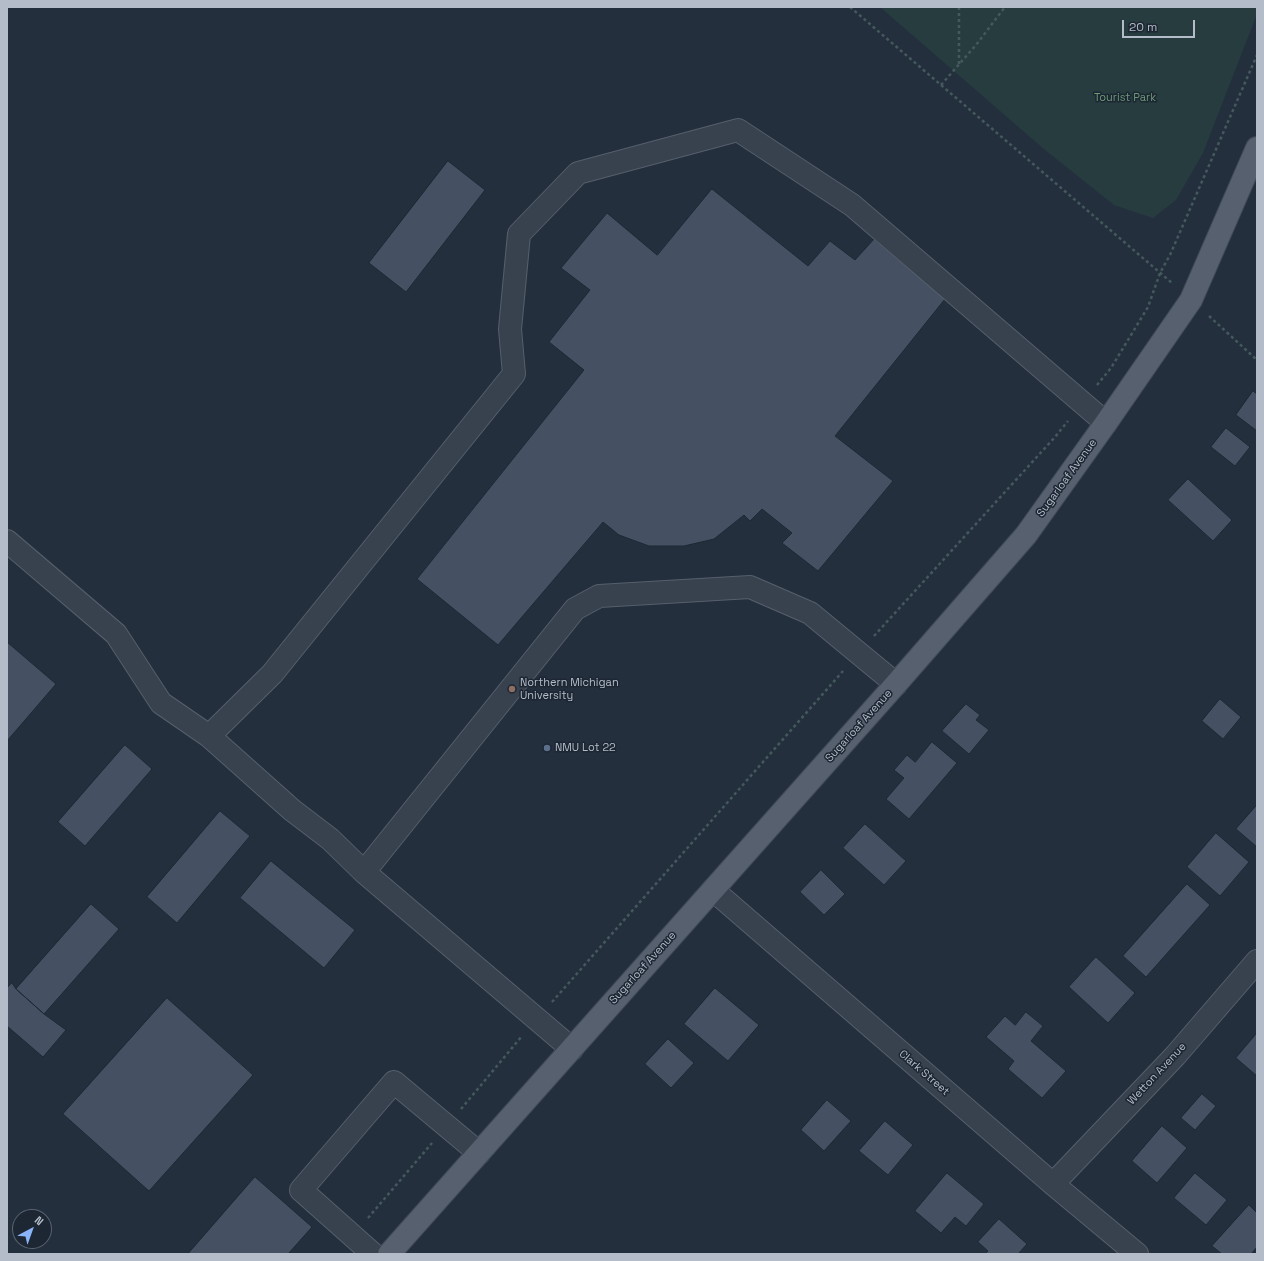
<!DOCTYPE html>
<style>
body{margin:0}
#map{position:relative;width:1264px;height:1261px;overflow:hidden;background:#242f3e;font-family:"Space Grotesk",sans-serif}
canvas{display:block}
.frame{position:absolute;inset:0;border:8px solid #b4bcc9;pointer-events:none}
.north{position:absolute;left:12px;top:1209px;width:40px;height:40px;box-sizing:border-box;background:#1d2633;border:1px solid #59626f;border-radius:50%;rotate:41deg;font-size:11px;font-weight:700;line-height:16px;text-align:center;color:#b4bcc9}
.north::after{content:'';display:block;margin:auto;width:14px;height:18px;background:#8ab4f8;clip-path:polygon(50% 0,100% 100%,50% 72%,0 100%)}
.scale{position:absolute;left:1122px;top:20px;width:73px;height:18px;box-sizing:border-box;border:2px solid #b4bcc9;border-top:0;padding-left:5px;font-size:12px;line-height:14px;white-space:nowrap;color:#b4bcc9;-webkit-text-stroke:3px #1d2633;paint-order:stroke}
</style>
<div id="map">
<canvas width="1264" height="1261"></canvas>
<div class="frame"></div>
<div class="north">N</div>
<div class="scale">20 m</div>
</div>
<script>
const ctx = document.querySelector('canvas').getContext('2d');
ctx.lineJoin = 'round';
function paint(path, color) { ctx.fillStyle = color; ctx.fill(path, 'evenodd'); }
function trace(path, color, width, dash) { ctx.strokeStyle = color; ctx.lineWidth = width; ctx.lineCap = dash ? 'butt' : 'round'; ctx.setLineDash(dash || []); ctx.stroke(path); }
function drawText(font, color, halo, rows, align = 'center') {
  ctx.font = font + ' "Space Grotesk",sans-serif'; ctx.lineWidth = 3; ctx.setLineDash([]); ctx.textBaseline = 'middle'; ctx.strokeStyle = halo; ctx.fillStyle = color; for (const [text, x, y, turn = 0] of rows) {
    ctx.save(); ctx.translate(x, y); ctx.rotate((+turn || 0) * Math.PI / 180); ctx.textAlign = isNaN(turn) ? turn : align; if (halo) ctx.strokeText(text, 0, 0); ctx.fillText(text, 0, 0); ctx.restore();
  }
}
const green = new Path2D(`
 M880,7H1257V14L1203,153L1176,200L1153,218L1114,205L1045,150Z`);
const building = new Path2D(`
 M448,161L485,190L406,292L369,263Z
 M712,189L808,266L830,241L855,260L874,239L945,299L835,436L893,481L818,571L782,543L792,533L762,509L750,521L744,515L714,539L684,546H649L619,535L603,522L498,645L417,579L584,370L549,342L590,290L561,268L607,213L657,255Z
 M1253,391L1257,394V431L1236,415Z
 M1226,428L1250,447L1235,466L1211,447Z
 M1188,479L1232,520L1213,541L1168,500Z
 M7,642L56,684L7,741Z
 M1220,699L1241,717L1223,739L1202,721Z
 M966,704L980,715L976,720L989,730L969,754L942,731Z
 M932,742L957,763L909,819L886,799L904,778L894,770L907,755L915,762Z
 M125,745L152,769L85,846L58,822Z
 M1257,805V847L1236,829Z
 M220,811L250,836L177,923L147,897Z
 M865,824L906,861L884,885L843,848Z
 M1216,833L1249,862L1220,896L1187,867Z
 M271,861L355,930L324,968L240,898Z
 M821,870L845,894L824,915L800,892Z
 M1187,884L1210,905L1146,977L1123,956Z
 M91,904L119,929L44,1014L16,989Z
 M1096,957L1135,993L1108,1023L1069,987Z
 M12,983L16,989L44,1014L66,1030L43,1057L7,1026V988Z
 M715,988L759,1025L728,1061L684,1024Z
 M167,998L253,1075L149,1191L63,1114Z
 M1026,1012L1043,1026L1031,1041L1066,1071L1042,1098L1008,1069L1014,1061L986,1037L1005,1016L1015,1025Z
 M1257,1033V1076L1236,1058Z
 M668,1039L694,1063L671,1088L645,1064Z
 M1202,1094L1216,1106L1195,1130L1181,1118Z
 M827,1100L851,1121L824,1151L801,1130Z
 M885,1121L913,1145L888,1175L859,1151Z
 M1162,1126L1187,1148L1157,1183L1132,1161Z
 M947,1173L984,1204L966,1226L955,1217L941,1233L915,1211Z
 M1195,1173L1227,1200L1206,1225L1174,1198Z
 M255,1177L312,1227L288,1254H188Z
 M1249,1205L1257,1213V1247L1251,1254H1222L1212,1246Z
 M999,1219L1027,1244L1018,1254H985L988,1251L978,1242Z`);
const path = new Path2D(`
 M850,7L1172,283
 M959,7V64
 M941,85L976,45L1005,7
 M1209,316L1257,360
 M1097,385L1111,368L1148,307L1160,273L1170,255L1257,55
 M874,636L1055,437L1068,421
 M552,1002L843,671
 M461,1109L522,1036
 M368,1218L432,1143`);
const minor = new Path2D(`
 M7,541L116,634L161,703L209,736
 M364,872L330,839L292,810L209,736L272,674L514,374L510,329L519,234L578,173L738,130L852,205L1106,423
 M713,890L1053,1184L1137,1254
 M572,1049L364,872L575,609L599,596L750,587L810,613L896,684
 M1053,1184L1175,1056L1257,961
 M373,1254L301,1190L394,1082L479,1153`);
const major = new Path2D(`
 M389,1254L896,684L1026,535L1106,423L1191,300L1257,148`);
const markers = [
 [512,689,4,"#8d6e63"],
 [547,748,4,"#5c6f8a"]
];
const parkNames = [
 ["Tourist Park",1125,98]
];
const streetNames = [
 ["Sugarloaf Avenue",1067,478,-54],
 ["Sugarloaf Avenue",859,726,-48],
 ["Sugarloaf Avenue",643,968,-48],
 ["Clark Street",924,1073,41],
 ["Wetton Avenue",1157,1074,-47]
];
const poiNames = [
 ["Northern Michigan",520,683],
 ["University",520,696],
 ["NMU Lot 22",555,748]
];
paint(green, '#263c3f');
paint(building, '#455162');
trace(building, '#1f2835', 1);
trace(minor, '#565f6c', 24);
trace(major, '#414a57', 24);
trace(path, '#44595c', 2.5, [3, 3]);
trace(minor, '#38414e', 22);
trace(major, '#56606e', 22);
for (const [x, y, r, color] of markers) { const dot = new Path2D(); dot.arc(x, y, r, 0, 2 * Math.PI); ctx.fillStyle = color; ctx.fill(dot); trace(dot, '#1d2633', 1.5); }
drawText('11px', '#6b9a76', '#1d2633', parkNames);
drawText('11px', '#b4bcc9', '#1d2633', streetNames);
drawText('11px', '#b4bcc9', '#1d2633', poiNames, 'left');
</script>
